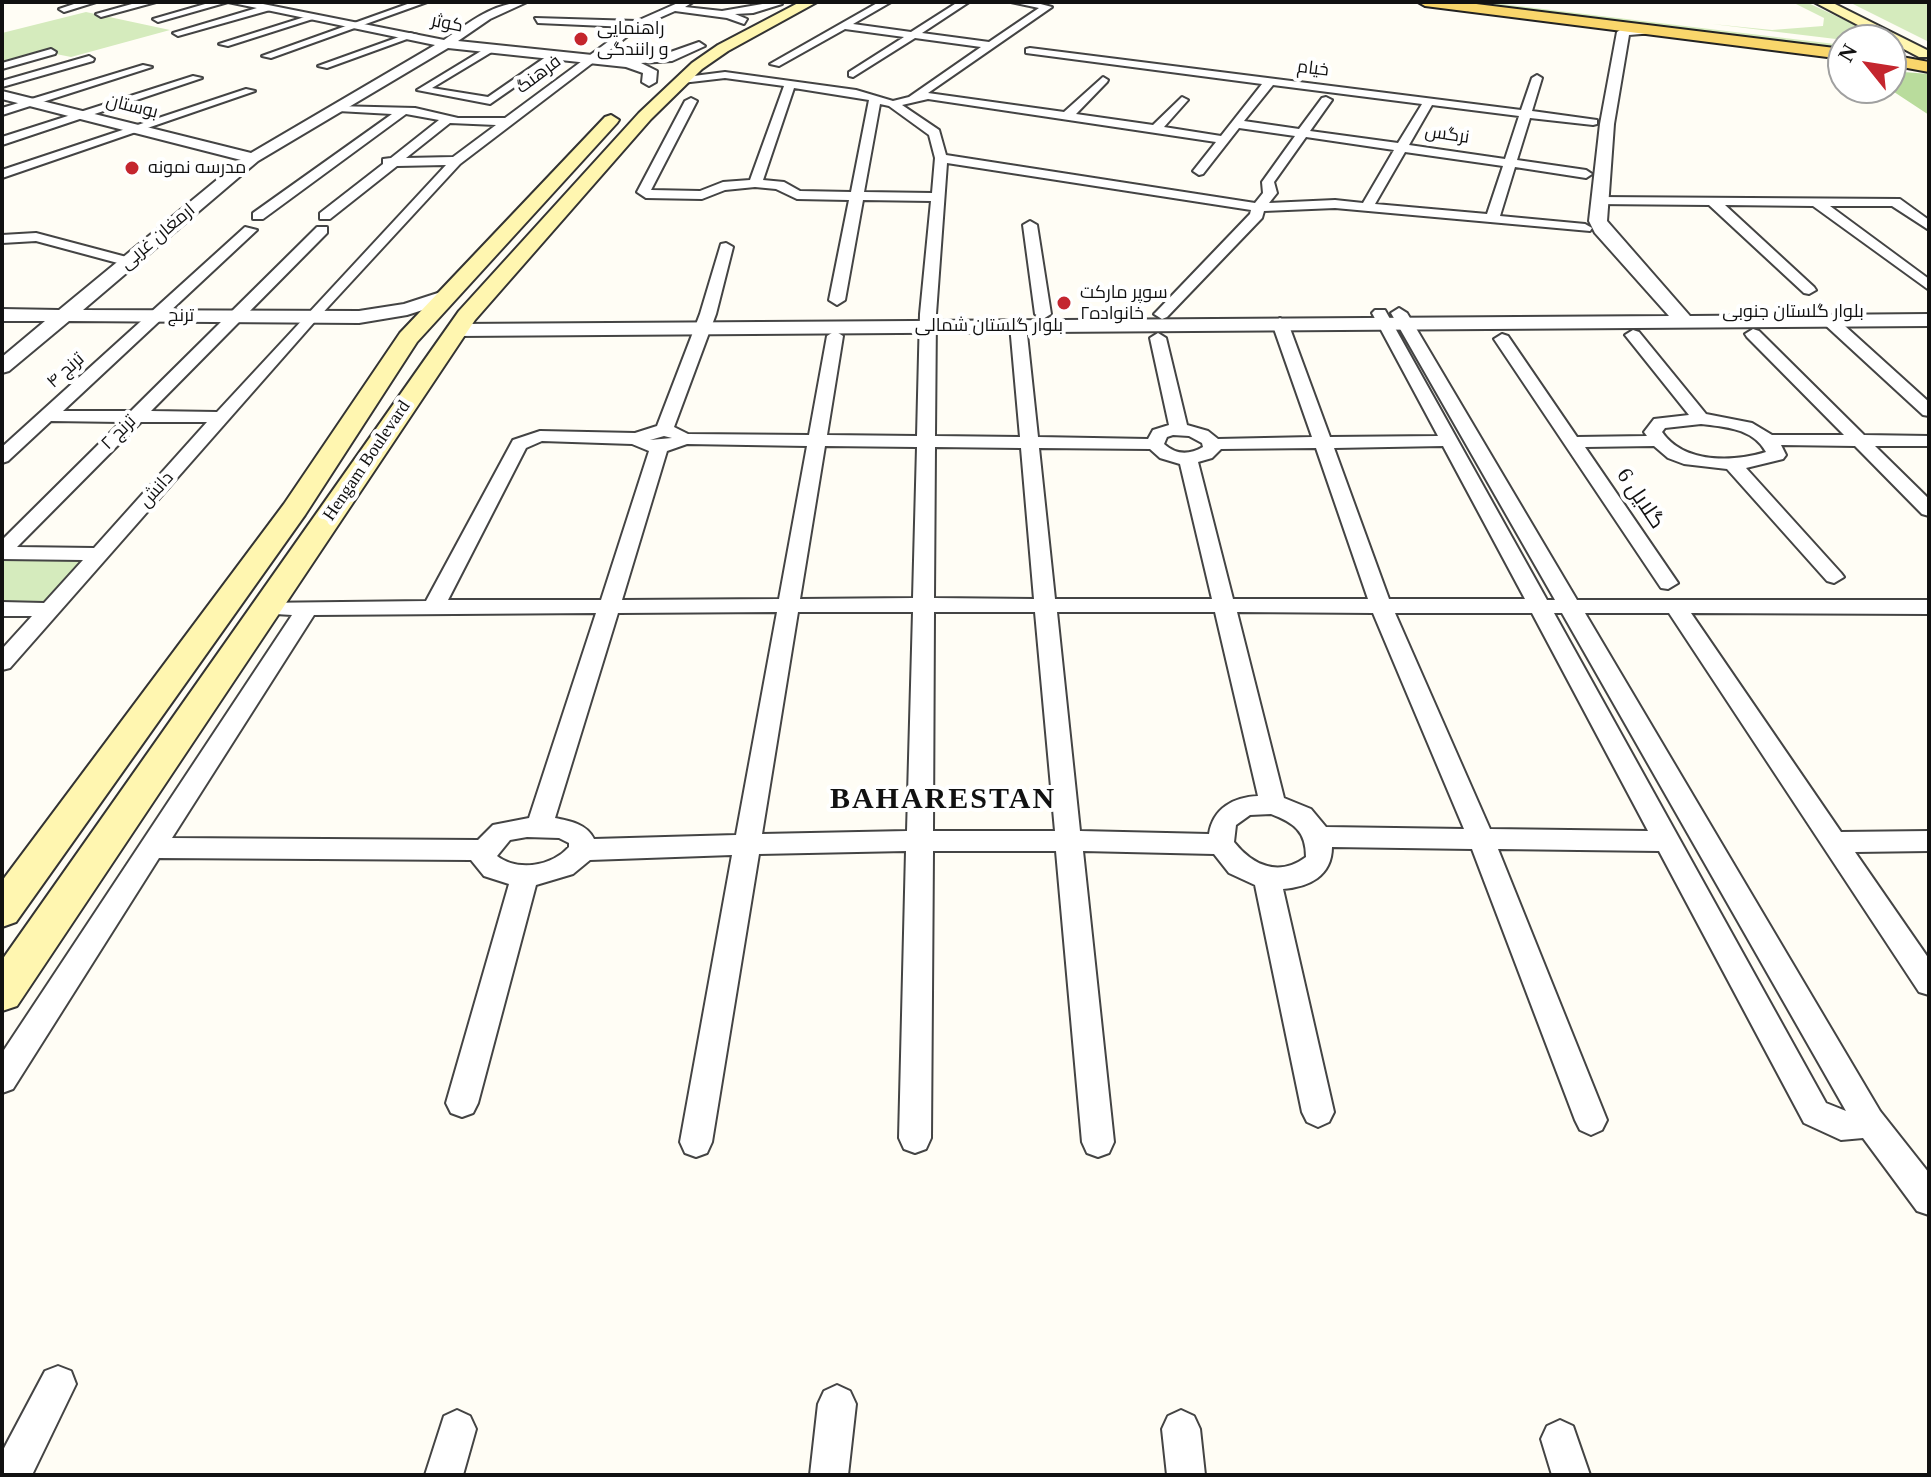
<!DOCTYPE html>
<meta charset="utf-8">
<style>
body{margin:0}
#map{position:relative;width:1931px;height:1477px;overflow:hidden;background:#fffdf5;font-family:"Times New Roman",serif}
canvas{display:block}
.frame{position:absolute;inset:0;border:4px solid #111;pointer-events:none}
.north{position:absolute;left:1827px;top:24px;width:80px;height:80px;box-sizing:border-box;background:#fff;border:2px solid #a0a0a0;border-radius:50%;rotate:300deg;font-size:22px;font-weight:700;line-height:32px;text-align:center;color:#111}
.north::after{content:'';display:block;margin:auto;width:28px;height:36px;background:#c4262e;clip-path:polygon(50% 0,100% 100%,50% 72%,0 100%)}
</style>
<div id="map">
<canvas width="1931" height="1477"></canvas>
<div class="frame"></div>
<div class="north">N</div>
</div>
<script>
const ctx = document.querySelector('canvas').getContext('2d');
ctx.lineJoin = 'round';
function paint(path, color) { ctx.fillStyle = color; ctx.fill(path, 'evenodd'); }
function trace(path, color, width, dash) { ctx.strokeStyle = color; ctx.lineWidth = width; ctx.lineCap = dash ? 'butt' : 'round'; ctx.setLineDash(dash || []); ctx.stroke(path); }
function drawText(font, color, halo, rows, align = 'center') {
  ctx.font = font + ' "Times New Roman",Cairo,serif'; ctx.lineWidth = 8; ctx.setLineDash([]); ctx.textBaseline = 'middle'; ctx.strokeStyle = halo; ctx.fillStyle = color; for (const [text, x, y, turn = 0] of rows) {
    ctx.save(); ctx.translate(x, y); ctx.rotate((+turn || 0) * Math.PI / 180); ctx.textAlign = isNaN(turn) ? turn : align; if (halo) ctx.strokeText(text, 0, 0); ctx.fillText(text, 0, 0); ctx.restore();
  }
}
const green = new Path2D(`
 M1435,2H1485L1843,45V52Z
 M1792,2H1806L1879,36L1877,40H1844L1712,24L1772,30L1823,26L1824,18Z
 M1849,2H1929V42Z
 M86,12L170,30L71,57L41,51L2,62V33Z
 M2,553L93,556L56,603L2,605Z`);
const forest = new Path2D(`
 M1891,71L1929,74V115L1888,88H1891Z`);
const minor = new Path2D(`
 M80,2H96L64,12L59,9Z
 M139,2H156L101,17L96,14Z
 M212,2H228L158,22L153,19Z
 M413,2H427L271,58L262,56Z
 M680,2H693L685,7L722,11L774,2L782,4L753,13L735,14L747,19L744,24L727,18L675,11L641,26L460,164L317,319L10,668L2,670V649L32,616H2V602L44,603L83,560L2,559V540L121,422L51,421L8,461L2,463V447L245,227L257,230L63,411H131L317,227H327V233L151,411L217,412L446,165L397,166L330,219H320V213L383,164V159L391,158L439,120L406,114L263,219H253V213L392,114L338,111L334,110V106L415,108L458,118H505L628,27L538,23L535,18L637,21ZM450,123L496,125L453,157L406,158ZM141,422H207L94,548L17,547Z
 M879,2H891L853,24L911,32L958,2H969L922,33L989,42L1039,8L1011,2H1033L1052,7L928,93L1064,112L1103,77L1108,80L1107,82L1076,114L1153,125L1182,97L1188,100L1164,127L1221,136L1262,84L1026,53V49L1030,48L1521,110L1532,78L1537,75L1542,78L1532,111L1597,120V124L1593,125L1530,118L1517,160L1586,170L1592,174L1586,178L1515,167L1500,216L1585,224L1592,228L1590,231L1335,208L1264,211L1262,218L1167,317L1162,319L1154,314L1157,311L1250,214L1251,210L947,163L936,314L935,436L1020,437L1010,325L1018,320L1026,325L1038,437L1148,439L1153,430L1169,425L1150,338L1158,333L1166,338L1187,425L1208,431L1218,439L1312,437L1272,323L1280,318L1288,323L1330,437L1438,436L1372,313L1375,310H1385L1547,600H1555L1391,313L1399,308L1407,313L1577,600H1929V614L1691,613L1841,832L1929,831V851L1855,852L1929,959V995L1919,992L1669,613H1585L1880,1111L1929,1173V1215L1917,1211L1863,1138L1841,1140L1804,1123L1659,851L1498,849L1607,1120L1602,1130L1591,1135L1580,1130L1575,1120L1472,849L1332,847C1332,876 1309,887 1283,889L1334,1112L1329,1122L1318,1127L1307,1122L1302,1112L1255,885L1229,873L1214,854L1083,851L1114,1142L1109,1153L1098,1157L1087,1153L1082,1142L1056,851H933L931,1138L926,1149L915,1153L904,1149L899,1138L906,851L759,854L712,1142L707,1153L696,1157L685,1153L680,1142L732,855L590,860L573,874L536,885L478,1103L473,1113L462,1117L451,1113L446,1103L509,884L484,876L471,860L159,858L13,1089L2,1093V1053L292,615L258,613L255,608L258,603L426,601L513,440L540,431L635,433L657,426L700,314L721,244L726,243L733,247L716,314L674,427L688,434L809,435L827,336L835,331L843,336L827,435L917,436L920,314L931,201L863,200L845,300L837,305L829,300L849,200L797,199L776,189L755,187L725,190L702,199L646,198L637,192L685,101L691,98L697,101L651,190L700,191L723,182L750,180L784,86L725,78L682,83L678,82V78L725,72L856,90L893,101L909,97L981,47L915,38L853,77L849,76V72L904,37L845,29L779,66L770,64ZM1273,85L1422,104L1398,143L1310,131L1332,100L1326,97L1322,98L1299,129L1244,121ZM794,88L869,100L851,192L800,191L784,182L763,180ZM928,99L1216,142L1193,171L1199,175L1203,174L1239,128L1295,136L1262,182L1263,193L1255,203L946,155L939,130L902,105ZM880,104L889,106L929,135L935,158L932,193L864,192ZM1432,105L1519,116L1505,159L1409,145ZM1306,137L1394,150L1363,203L1335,200L1269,203L1277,193L1274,182ZM1405,152L1503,166L1487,214L1375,204ZM1173,435L1189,436L1202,443L1203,447C1189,455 1176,455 1164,444L1167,437ZM664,436L672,438L650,440ZM542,441L632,444L649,451L601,600H448L526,448ZM687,444L807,446L779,599L622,600L667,451ZM825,446L917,447L913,598L800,599ZM1443,446L1525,599H1389L1334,448ZM935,447L1021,448L1034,599L934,598ZM1039,448L1150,449L1160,458L1180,464L1212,599H1055ZM1316,448L1368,599H1233L1198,462L1212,458L1221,449ZM777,612L736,835L594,839C587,824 570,821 555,818L618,613ZM798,612H913L907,831L762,834ZM934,612H1035L1055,831H933ZM1057,612H1215L1258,796C1234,797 1213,808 1209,834L1080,831ZM1237,612L1373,613L1464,829L1326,827L1311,809L1284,798ZM596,613L529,818L493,825L478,840L172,838L314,615ZM1395,613H1532L1648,831L1490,829ZM1554,613H1562L1846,1111L1826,1103ZM1271,814C1294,823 1306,831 1306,857C1279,877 1253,866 1234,842L1236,825L1250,815ZM527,837L559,838L569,843V847C552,866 518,872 497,856L510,840Z
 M267,5L270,10L178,36L173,33Z
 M311,15L319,17L228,46L219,44Z
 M410,33L418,35L327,68L318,66Z
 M491,45L495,46V50L432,88L488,97L553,52L562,54L490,104L417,90Z
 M51,49L56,52L55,54L2,69V63Z
 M89,56L94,59L93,61L2,87V81Z
 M143,65L152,67L2,115V108Z
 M193,76L202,78L2,145V137Z
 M246,89L255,91L2,178V170Z
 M1599,197L1900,199L1929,220V230L1892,206H1830L1929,279V290L1813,206L1725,205L1814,287L1816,290L1809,294L1804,293L1709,205L1594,204L1592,201Z
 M1030,221L1037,225L1051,314L1043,319L1035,314L1023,225Z
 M36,233L134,259L136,262L129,266L36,241L2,243V235Z
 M1829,315L1835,317L1929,402V416L1923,415L1823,323L1821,320Z
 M1753,329L1759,331L1864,435L1929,436V446H1875L1929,499V516L1922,514L1855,446L1781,445L1786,455L1783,459L1746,468L1841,573L1844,577L1834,583L1827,581L1727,469L1684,464L1668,458L1654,446L1585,447L1678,583L1668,589L1661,588L1494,339L1502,334L1508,336L1577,437L1647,436L1644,432L1654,419L1689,415L1625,335L1633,330L1639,332L1706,414L1752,423L1772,435H1844L1747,337L1745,334ZM1701,424C1725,427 1753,428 1766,452C1733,462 1684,464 1662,432L1665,428Z
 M58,1366L71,1371L76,1384L32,1475H2V1452L45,1371Z
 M837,1385L850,1391L856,1404L848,1475H810L818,1404L824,1391Z
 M457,1410L470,1416L476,1429L463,1475H425L444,1416Z
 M1181,1410L1194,1416L1200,1429L1205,1475H1167L1162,1429L1168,1416Z
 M1560,1420L1573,1426L1590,1475H1552L1541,1439L1547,1426Z`);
const tertiary = new Path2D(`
 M228,2H253L444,40C470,22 494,2 527,2L490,19L458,41L621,58L665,54L699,42L705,46L672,61L641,63L657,71L656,82L649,86L642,82L643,73L626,67L448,48L258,161L83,310L359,311L404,304L444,291L451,293L453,297L451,301L407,315L359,323L69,321L9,371L2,373V357L45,321H2V309L59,310L241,160L2,99V91L251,153L435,45Z
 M1655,27V33L1629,35L1614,124L1607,221L1690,316L1929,314V326L458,336L448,330L458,324L1669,316L1595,233L1589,221L1600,124L1617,32L1623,28Z`);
const secondary = new Path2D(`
 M800,2H817L728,51L702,69L651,119L475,320L17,1006L2,1011V960L459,311L639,113L692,63L718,45Z
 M1814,2H1831L1929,51V57H1919Z
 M611,115L619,120L617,123L417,342L305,515L16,922L2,927V881L284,504L400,333L605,117Z`);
const primary = new Path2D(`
 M1418,2H1460L1843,49V59L1425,6Z
 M1891,55L1929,62V72L1891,65Z`);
const markers = [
 [581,39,8,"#c4262e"],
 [132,168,8,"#c4262e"],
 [1064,303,8,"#c4262e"]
];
const farStreetnames = [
 ["کوثر",447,24,11],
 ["خیام",1313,69,7],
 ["فرهنگ",539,75,-37],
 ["بوستان",132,107,14],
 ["نرگس",1447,135,8],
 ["ارمغان غربی",158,237,-40],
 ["بلوار گلستان جنوبی",1793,312],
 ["ترنج",181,316],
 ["بلوار گلستان شمالی",989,326],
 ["ترنج ۴",66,371,-42],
 ["ترنج ۲",119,433,-45],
 ["Hengam Boulevard",367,461,-56],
 ["دانش",157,490,-48]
];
const farPoinames = [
 ["راهنمایی",597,29],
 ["و رانندگی",597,50],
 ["مدرسه نمونه",148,168],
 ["سوپر ماركت",1080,293],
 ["خانواده٢",1080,314]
];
const streetNames = [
 ["گلایل 6",1640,499,56]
];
const districtNames = [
 ["BAHARESTAN",943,800]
];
paint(green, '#d5ebbd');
paint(forest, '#b9dc9c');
trace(minor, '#444', 4);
trace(tertiary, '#444', 4);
trace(secondary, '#333', 4);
trace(primary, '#222', 4);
paint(minor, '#fff');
paint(tertiary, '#fff');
paint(secondary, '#fff6b0');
paint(primary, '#f9d66b');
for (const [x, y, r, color] of markers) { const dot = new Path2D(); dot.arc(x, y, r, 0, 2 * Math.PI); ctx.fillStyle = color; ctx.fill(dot); trace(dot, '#fff', 3); }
drawText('18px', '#111', '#fff', farStreetnames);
drawText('18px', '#111', '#fff', farPoinames, 'left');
drawText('22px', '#111', '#fff', streetNames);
ctx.letterSpacing = '2px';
drawText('bold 30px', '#111', '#fff', districtNames);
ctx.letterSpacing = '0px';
</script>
